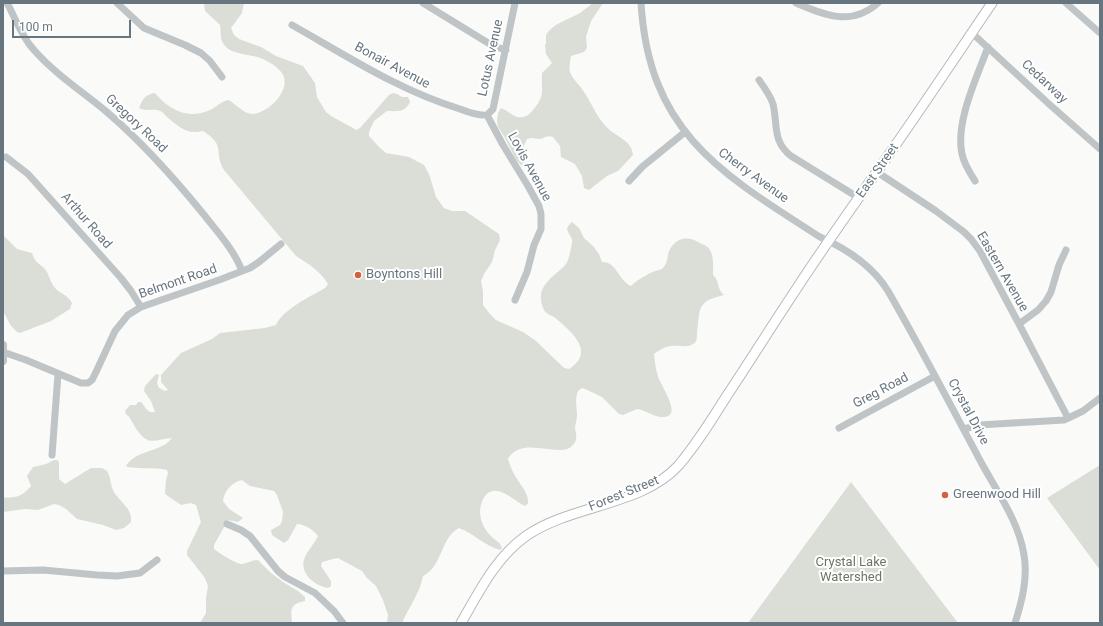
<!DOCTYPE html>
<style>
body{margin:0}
#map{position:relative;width:1103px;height:626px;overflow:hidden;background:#fafaf8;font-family:Roboto,sans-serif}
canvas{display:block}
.frame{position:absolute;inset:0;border:4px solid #67757f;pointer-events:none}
.scale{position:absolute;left:12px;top:20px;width:119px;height:18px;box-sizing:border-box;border:2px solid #67757f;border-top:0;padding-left:5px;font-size:12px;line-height:14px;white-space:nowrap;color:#67757f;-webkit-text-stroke:3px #fff;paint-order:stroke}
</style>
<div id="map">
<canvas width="1103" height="626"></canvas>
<div class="frame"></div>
<div class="scale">100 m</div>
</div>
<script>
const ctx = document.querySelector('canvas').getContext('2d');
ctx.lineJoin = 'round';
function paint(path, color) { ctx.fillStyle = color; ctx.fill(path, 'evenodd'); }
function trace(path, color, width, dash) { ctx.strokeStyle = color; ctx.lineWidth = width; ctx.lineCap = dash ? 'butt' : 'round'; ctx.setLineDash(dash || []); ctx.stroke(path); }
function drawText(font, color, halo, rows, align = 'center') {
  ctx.font = font + ' Roboto,sans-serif'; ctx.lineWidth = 4; ctx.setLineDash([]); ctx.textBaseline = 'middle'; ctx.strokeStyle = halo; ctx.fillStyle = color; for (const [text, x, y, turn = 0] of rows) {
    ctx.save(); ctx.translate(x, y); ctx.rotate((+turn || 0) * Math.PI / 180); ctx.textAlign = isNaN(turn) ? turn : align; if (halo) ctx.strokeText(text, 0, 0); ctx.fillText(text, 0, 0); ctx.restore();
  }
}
const green = new Path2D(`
 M204,3H244L242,13L231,28L234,35L239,39L261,47L276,56L303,66L315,83L317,97L326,112L331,116L353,128L356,130L360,128L389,95L393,93L397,94L402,97H408L410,102C405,113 397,111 387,111L374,121L369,132V136L379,147L386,153L409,157L424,165L429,174L436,197L444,208L452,211H465L499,234L500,240L495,250L492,262L484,274L481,281L483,291V305L490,314L496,320L523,332L536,341L564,368L569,369C597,352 570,330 554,317C551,315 546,314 544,310C533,285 554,278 566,264C569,260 571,248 572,243C573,237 568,234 567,229L568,226L572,222L579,228L584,238L593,246L599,254L602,262C616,261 619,281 631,286C638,279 646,275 655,271C658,270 661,270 663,268C669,262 666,253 672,246C680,236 691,237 700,243C704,245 708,246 710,250C714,257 713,267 713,275C720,281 716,288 724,295C696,301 700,310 697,333C697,338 697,342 693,344C688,348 677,345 671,346C664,347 659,350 654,354C655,363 656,373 660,381C663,389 684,419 661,417C652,416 645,410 637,409L623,415L619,414L602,397L583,388C580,389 578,390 577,394C575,400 577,409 577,415C577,420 575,424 575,428C576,434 578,440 573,445C561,460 522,434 508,459C510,464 511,469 514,474C518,482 528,492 528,501C529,504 527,504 525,506L523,505C513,500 496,482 485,496C476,509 480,526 492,537C496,541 500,542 502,548L500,550C485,546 473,533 459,528C440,538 443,566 423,576C420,593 409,607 402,623H387L388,615L383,600L376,586L367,578L362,571L338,558L333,559L322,562L321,566L331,581V586L328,588C315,586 298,573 305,557C308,550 314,544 318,536C313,529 304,524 297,524L288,540L284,543L272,535L271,530L280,525L282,521L283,512L277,495L274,491L250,486L242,480C232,482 224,491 223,501L229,509L243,518L238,522L228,520L214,545V549C219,553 236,564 242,564C248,563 252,560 258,560L271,573L283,582L298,591L305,597V601C302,602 298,602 296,604C289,607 292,617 292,623H200L206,613V598L208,586L205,578L187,555V551L201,522L196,505L191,503L181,505L165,494L166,480L168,473L167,470C157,467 133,470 126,466C136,449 161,453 172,438C152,440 148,447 135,427C132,422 130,417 126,414L125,411L130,405H136L138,402H141C146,407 147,414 155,412L151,401L144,391L145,386L156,374L159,375L157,383L159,388L165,391L168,390L161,382V375L181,353L212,339L220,333L265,328L276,325C283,309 310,297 325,288L328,284C321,272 308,263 296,256L224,170C213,152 227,146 203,131C187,135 179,127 167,117C165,115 163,112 160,111C153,108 145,112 139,108C143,99 144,95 155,93C169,110 188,120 210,110C217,107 221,101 229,100C235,104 245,114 252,114C268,114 293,89 282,73C276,65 262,57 253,56C244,54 228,53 223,43C220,39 221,31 220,25L205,11Z
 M593,3H603L591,21L586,37L587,48L584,52L571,56C570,61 569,68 570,72C572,79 581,86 584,92C593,105 598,121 611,131C620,138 632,142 633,155L618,171L607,176L589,190L584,188L582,176L575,164L561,157L560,146L553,137C547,135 545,138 540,139C535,139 532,137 527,139L521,152L525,160L526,168H524L516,160L504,136L498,127L497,121L498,113L501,108C507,110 511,115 517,117C525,118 528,116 533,110C546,95 541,90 542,73L552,63L546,54L545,45L546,43V35C552,24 569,19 580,13C584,10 589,6 593,3Z
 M3,235L17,249L32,253C36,266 42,263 47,272C50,278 51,284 56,289C61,294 68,295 72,303L70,309L51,321L20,333L17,332L11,326L3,311Z
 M54,460H57L59,462V479L65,484L91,468H102L107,471C111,477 110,484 113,490C118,501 133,508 131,522L124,528L116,530L103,525L77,519L66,509L59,505L54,504L38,510L25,509L3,512V498C7,497 10,498 14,497C20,497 27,491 31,486L27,476L33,467L46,464Z
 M1100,465V570L1047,498Z
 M851,482L958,623H748Z`);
const minor = new Path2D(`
 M7,3C16,19 21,36 34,50C55,74 83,92 108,113C144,144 175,179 205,216C219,234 234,250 242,271
 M117,3L144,28L185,45L201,53L210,61L222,77
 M423,3L493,46L506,50
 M641,3C649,132 720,173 820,237C847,249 872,265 888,291C921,348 951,406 982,464C998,493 1019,522 1024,555C1028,578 1022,601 1015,623
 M796,3C825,15 851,27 878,3
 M1066,3L1100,33
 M292,25C347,56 400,91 460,109C468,112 478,116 487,115
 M972,33L1049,104L1100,149
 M759,80C764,87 770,95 773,104C778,125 772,141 791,156L859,198
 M487,115L503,145L528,186L539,206L541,214V229L534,245L527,272L515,300
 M487,115L493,109L515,3
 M6,157L28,174L121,278L131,291L141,307
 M877,172L936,211L964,232L971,239L980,251L1019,324L1068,418
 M629,181L642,167L685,132
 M975,181C970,173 964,164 962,154C955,122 977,77 988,47
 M1019,324L1038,310L1046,301L1051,292L1059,265L1066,250
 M3,352L26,360L81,383H88L92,380L96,372L115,331L128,315L141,307L219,280L250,268L259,262L281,244
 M839,428L935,376
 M964,429L979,425L1064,420L1083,411L1100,398
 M52,455L58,374
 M227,524L241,530L250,536L278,571L285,577L315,593L334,611L343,623
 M3,571L43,570L97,575L117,576L140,573L157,560`);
const tertiary = new Path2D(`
 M3,345V361`);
const secondary = new Path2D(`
 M461,623C479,592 496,557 526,536C570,505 641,506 678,466C696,445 711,421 726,397C750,361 773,324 797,288C823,248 851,209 878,170C917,115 954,59 992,3`);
const markers = [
 [358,275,4,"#d16240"],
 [945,495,4,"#d16240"]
];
const streetNames = [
 ["Lotus Avenue",491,58,-78],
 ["Bonair Avenue",392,66,28],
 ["Cedarway",1044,82,43],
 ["Gregory Road",136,124,43],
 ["Lovis Avenue",529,167,61],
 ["East Street",878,171,-55],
 ["Cherry Avenue",753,176,36],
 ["Arthur Road",86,221,49],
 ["Eastern Avenue",1002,272,60],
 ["Belmont Road",178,282,-19],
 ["Greg Road",881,391,-28],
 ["Crystal Drive",968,412,62],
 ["Forest Street",624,494,-22]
];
const poiNames = [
 ["Boyntons Hill",366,275],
 ["Greenwood Hill",953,495]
];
const parkNames = [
 ["Crystal Lake",851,563],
 ["Watershed",851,578]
];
paint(green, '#daded7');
trace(secondary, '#b4b9bd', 11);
trace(minor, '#bfc4c7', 7);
trace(tertiary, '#bfc4c7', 8);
trace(secondary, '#fff', 9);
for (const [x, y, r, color] of markers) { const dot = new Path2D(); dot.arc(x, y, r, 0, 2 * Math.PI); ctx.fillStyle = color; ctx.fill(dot); trace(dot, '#fff', 1.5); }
drawText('13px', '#67757f', '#fff', streetNames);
drawText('13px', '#67757f', '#fff', poiNames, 'left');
drawText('13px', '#697866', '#fff', parkNames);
</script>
